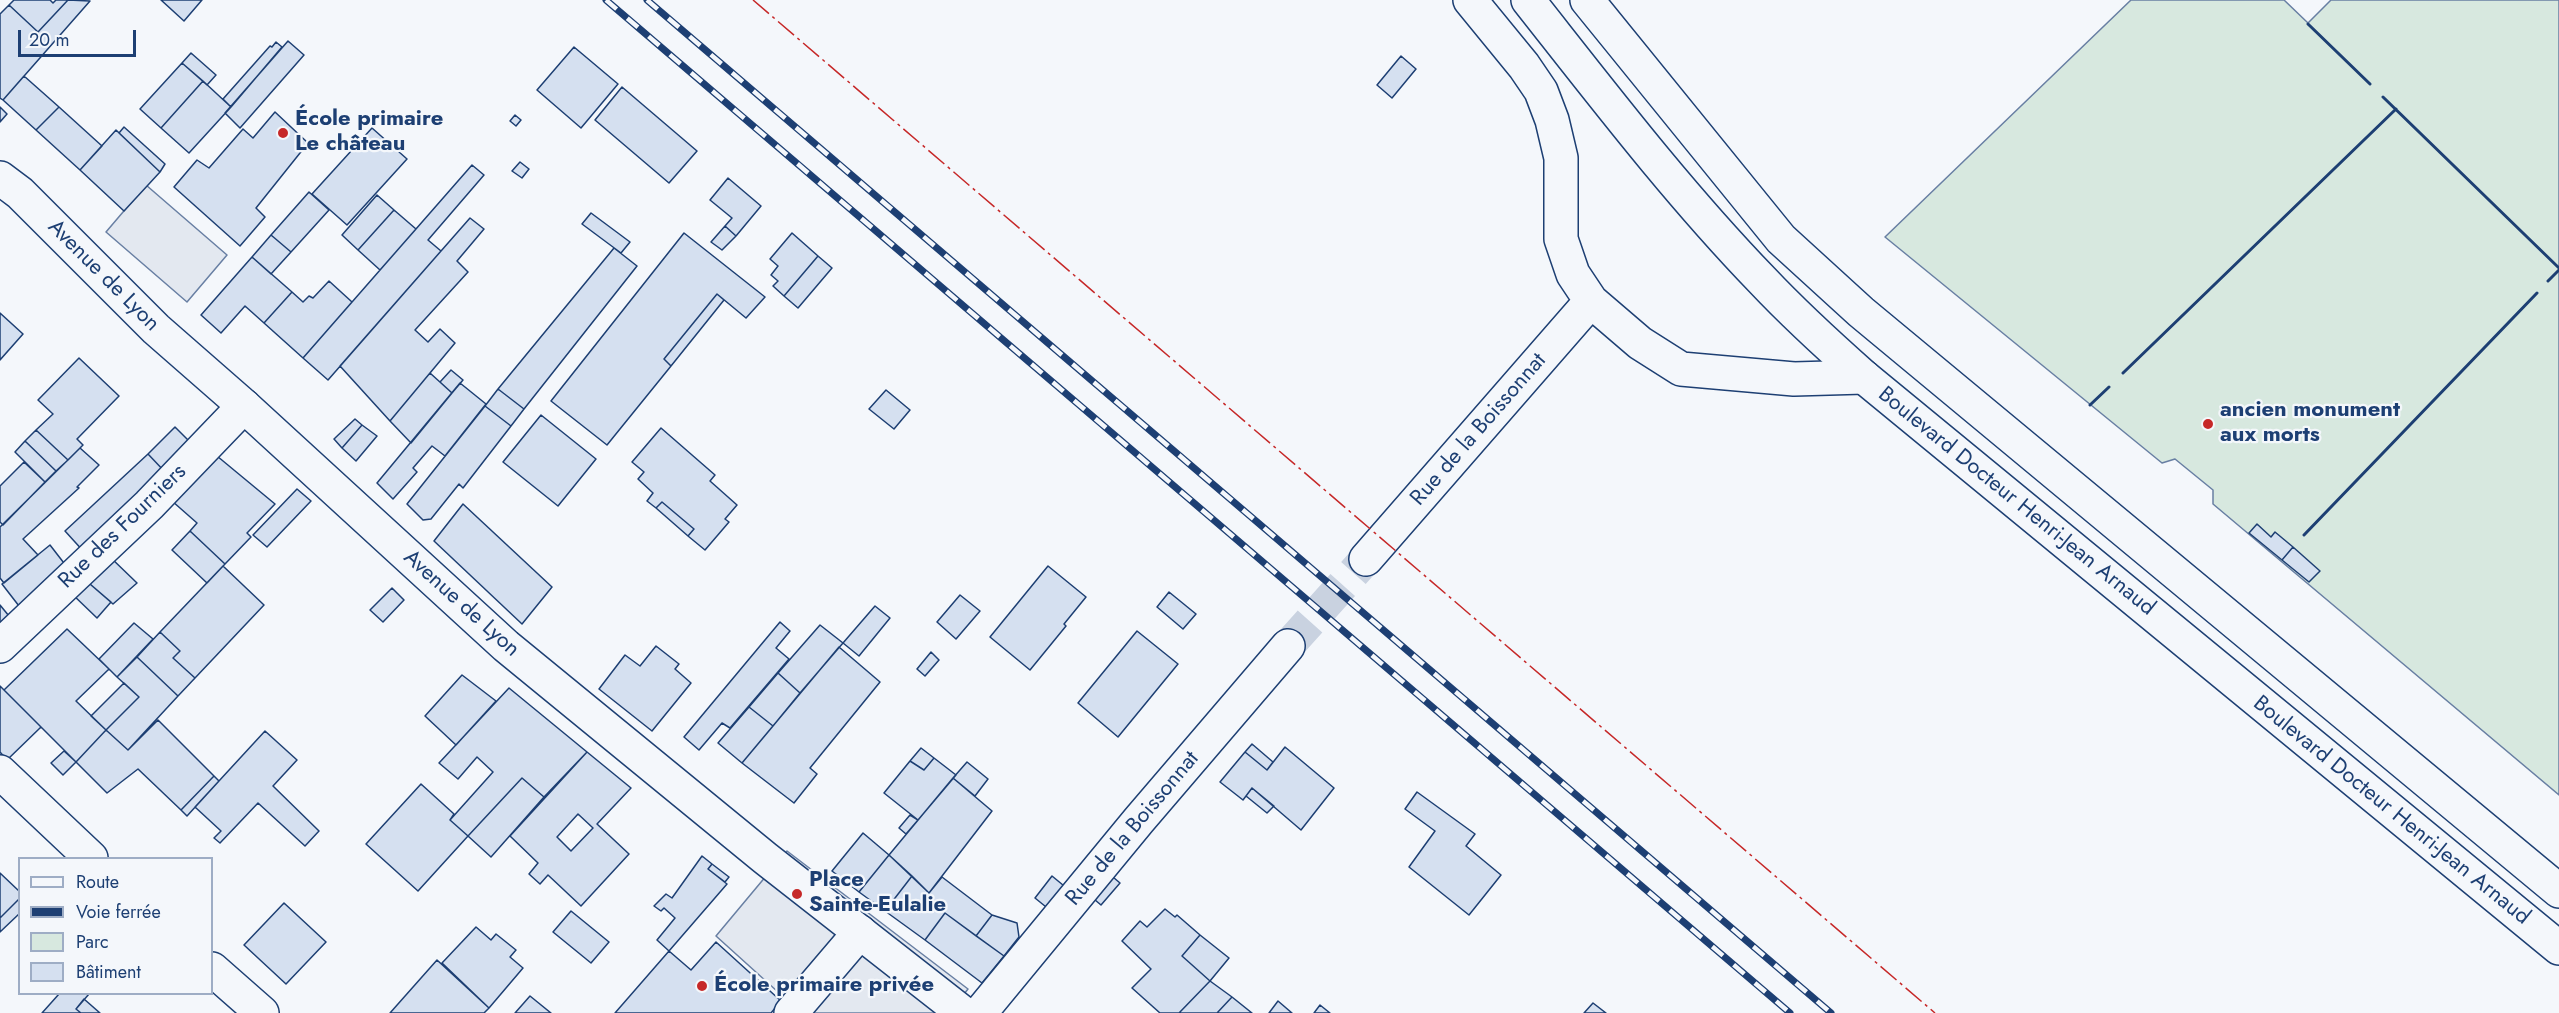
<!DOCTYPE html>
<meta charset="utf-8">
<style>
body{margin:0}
#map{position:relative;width:2559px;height:1013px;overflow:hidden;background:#f4f7fb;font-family:Jost,sans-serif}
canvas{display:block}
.legend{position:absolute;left:18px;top:857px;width:195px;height:138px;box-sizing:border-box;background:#f4f7fb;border:2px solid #9eadc5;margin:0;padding:8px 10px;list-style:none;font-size:18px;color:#1d3f73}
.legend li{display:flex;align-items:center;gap:12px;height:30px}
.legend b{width:30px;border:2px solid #9eadc5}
.scale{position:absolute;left:18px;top:30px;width:118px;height:27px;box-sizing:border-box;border:3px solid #1d3f73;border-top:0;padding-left:8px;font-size:18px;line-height:21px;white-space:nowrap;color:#1d3f73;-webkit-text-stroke:4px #f4f7fb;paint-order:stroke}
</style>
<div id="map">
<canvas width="2559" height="1013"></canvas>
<ul class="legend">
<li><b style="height:8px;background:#f4f7fb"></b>Route</li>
<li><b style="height:8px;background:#1d3f73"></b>Voie ferrée</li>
<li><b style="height:16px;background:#d7e8df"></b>Parc</li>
<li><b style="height:16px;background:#d5e0f0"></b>Bâtiment</li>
</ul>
<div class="scale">20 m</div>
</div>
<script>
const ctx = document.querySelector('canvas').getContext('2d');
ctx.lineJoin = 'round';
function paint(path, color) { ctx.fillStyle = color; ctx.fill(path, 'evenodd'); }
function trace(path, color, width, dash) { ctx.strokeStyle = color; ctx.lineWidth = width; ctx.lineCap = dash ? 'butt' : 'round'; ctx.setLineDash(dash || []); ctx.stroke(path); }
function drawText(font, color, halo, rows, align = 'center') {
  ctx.font = font + ' Jost,sans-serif'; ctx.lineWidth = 4.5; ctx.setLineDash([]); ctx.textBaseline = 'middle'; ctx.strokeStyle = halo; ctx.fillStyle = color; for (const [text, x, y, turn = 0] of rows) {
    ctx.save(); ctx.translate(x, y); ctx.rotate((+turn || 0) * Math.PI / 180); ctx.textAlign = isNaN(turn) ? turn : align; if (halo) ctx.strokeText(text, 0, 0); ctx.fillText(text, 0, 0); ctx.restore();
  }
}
const green = new Path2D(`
 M2131,0H2284L2308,23L2331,0H2559V795L2213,504V490L2175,459L2162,463L1885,237Z`);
const parking = new Path2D(`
 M146,185L227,255L187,302L106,232Z
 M787,851L968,989L949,1013H797L799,1011L716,936Z`);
const building = new Path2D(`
 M14,0H50L53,3L56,0H68L38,32L9,5Z
 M68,0L90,1L3,100L0,98V14L9,5L38,32Z
 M161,0H202L184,21Z
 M288,41L304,55L240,128L225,113Z
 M276,42L282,47L231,107L223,99L270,46L272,47Z
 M574,47L618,84L581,128L537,90Z
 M191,53L216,75L207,85L182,63Z
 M1401,56L1416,69L1392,98L1377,85Z
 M182,63L203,81L161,128L140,109Z
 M24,76L59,107L36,130L3,100Z
 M203,81L231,107L189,153L161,128Z
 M622,87L697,151L669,183L595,120Z
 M0,107L7,114L0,122Z
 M59,107L102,146L80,170L36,130Z
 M275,112L308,143L256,208L265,217L240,246L174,187L197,160L209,168L243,129L253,138Z
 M515,115L521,120L516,126L510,121Z
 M124,127L165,164L160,172L119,133Z
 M372,128L407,159L347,225L312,194Z
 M116,130L160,172L124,211L80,170Z
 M520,162L529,169L522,178L512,171Z
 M472,165L484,175L428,240L441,251L328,380L303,358Z
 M728,178L761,206L736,236L725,226L732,218L710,200Z
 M309,192L329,210L291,252L271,235Z
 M377,195L394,210L358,250L342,235Z
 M394,210L416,229L380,270L358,250Z
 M591,213L630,242L621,253L582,224Z
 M470,218L484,229L457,261L468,272L415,330L428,342L440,329L455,343L390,421L340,366Z
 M725,226L736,236L722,250L711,242Z
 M684,233L765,297L746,318L717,294L664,359L671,366L607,445L551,401Z
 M792,233L818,256L784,296L773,286L778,281L771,275L778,266L770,259Z
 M271,235L291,252L271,274L252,257Z
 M614,248L637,266L524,409L498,389Z
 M818,256L832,268L798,308L784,296Z
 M252,257L292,292L264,323L245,306L221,333L201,315Z
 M329,281L352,302L303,358L264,323L292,292L303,302L309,296L313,298Z
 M717,294L724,300L671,366L664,359Z
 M0,313L23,334L0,360Z
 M79,358L119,396L77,439L83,445L68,460L36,430L53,414L38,400Z
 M451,370L463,380L452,393L440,382Z
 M430,373L452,393L411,443L390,421Z
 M460,383L486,404L445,456L432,446L413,468L417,472L393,499L377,483Z
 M498,389L524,409L511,426L485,406Z
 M886,390L910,410L894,429L869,409Z
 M485,406L511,426L463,488L459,484L431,519L423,520L407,504Z
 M541,415L596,459L558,506L503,462Z
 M355,419L362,425L342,448L334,439Z
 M362,425L377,436L356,461L342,448Z
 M175,427L194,446L166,473L148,454Z
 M661,428L715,475L710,481L737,505L725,519L729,522L705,550L688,536L694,529L662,502L656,508L647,501L653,493L638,479L644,472L632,462Z
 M36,430L68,460L56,471L25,441Z
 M25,441L56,471L45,482L15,452Z
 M80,448L99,465L77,487L79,488L23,539L38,555L4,583L0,578V527Z
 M148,454L166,473L85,553L65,531Z
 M217,456L275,504L247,533L251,537L225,564L190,531L197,523L172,501Z
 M24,462L45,482L3,525L0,522V486Z
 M297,489L311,501L267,547L253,535Z
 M662,502L694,529L688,536L656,508Z
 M463,504L552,587L522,624L434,541Z
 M2257,524L2271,537L2275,532L2293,547L2282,560L2249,533Z
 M190,531L225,564L207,583L172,550Z
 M50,545L67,567L19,606L2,584Z
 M2293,547L2320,571L2309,582L2282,560Z
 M109,556L137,583L113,604L83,578Z
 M223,566L264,605L195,678L173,658L180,651L160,632Z
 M1048,566L1086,597L1064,624L1066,626L1030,670L990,637Z
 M83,578L111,602L97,618L70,592Z
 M392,588L404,600L383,622L370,610Z
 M1169,592L1196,614L1183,629L1157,607Z
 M960,595L980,611L956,639L937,622Z
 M0,605L9,616L0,625Z
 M875,606L890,618L859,656L843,643Z
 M780,622L790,631L776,648L789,659L730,728L722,723L699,750L684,737Z
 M134,623L153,639L117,677L99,659Z
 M820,625L843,643L800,693L778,673Z
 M67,629L109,669L76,701L106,730L76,762L4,690Z
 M1137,631L1178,664L1118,737L1078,703Z
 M160,632L180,651L173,658L195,678L178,696L137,657Z
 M656,646L679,664L675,669L691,683L652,731L599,689L625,655L640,666Z
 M839,647L880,682L810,768L817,774L794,803L742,763Z
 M931,652L939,660L925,676L917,669Z
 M137,657L178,696L128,750L106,730L139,697L117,677Z
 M778,673L800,693L773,726L749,707Z
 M462,675L496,701L456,745L425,716Z
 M124,683L139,697L106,730L91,716Z
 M0,686L41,727L7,760L0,752Z
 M509,688L587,752L544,797L522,778L468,836L450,820L493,772L477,757L458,779L439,763Z
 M749,707L773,726L742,763L718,743Z
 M158,720L214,776L181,810L138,769L107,793L76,762L106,730L128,750Z
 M265,731L297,760L273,786L319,831L305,846L258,803L220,843L214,838L221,831L195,807Z
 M1252,744L1273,762L1267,770L1245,752Z
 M1285,747L1334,788L1301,830L1252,788L1243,800L1220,782L1245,752L1267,770Z
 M921,748L934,758L924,770L910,761Z
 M64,751L76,762L63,775L51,763Z
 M587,752L631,788L597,824L629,854L581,906L548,875L540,884L529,874L538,863L510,836ZM578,814L593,828L571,851L557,837Z
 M934,758L956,775L918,820L884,793L910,761L924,770Z
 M967,762L988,779L975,796L953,778Z
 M214,776L219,781L187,816L181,810Z
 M522,778L544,797L491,857L468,836Z
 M953,778L992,811L929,893L889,855Z
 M421,784L454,814L450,820L468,836L418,891L366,844Z
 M1252,788L1274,806L1267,813L1246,796Z
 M1417,792L1475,834L1466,846L1501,875L1469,915L1409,867L1435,831L1405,809Z
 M910,815L918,820L906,834L899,828Z
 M863,833L889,855L859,892L832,871Z
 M889,855L912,876L885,911L859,892Z
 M702,856L712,864L708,869L727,884L669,951L657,940L675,918L664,908L661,911L654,906L666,894L672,898Z
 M712,864L729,877L725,882L708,869Z
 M1107,872L1120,883L1101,905L1088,894Z
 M0,873L20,892V898L0,918Z
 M912,876L929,893L942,877L992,915L976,936L945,913L925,940L885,911Z
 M1052,876L1069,890L1051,911L1035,898Z
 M20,898V913L0,932V918Z
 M284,903L326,942L286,984L244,945Z
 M1165,909L1175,917L1177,915L1200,935L1182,956L1210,981L1179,1013H1160L1132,988L1151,969L1122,941L1140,921L1147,927Z
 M571,911L609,942L591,963L553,932Z
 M945,913L1004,956L982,983L925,940Z
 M992,915L1017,923L1019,937L1004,956L976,936Z
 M476,927L491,940L496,934L516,950L510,957L523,968L489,1008L442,963Z
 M1200,935L1229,958L1210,981L1182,956Z
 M716,942L781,1001L771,1013H615L669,951L691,970Z
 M437,960L489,1008L484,1013H390Z
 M1210,981L1232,997L1217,1013H1179Z
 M59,994H89L76,1009L81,1013H42Z
 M530,996L551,1013H515Z
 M1232,997L1252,1013H1217Z
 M84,999L100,1013H81L76,1009Z
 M1278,1001L1292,1013H1269Z
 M1593,1003L1606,1013H1584Z
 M1320,1005L1330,1013H1314Z`);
const minorTunnel = new Path2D(`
 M1288,646L1366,559`);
const minor = new Path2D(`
 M1470,0L1524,66L1541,91L1552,120L1561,158V239L1573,274L1591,301L1640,343L1681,369L1794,379L1864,377
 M1366,559L1591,301
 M0,646L149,505L244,406
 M0,772L91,858
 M212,969L262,1013
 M791,1013L860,932
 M980,1013L1139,820L1288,646`);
const primary = new Path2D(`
 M1528,0C1603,95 1677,192 1762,280C1794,314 1829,346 1864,377L2559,948
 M1587,0L1781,239L1861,312L2559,891
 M0,178L20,193L156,329L244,406L506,646L765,858L963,1013`);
const rail = new Path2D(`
 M606,0L1790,1013
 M647,0L1831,1013`);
const wall = new Path2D(`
 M2308,24L2370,84
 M2383,97L2559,268
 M2548,281L2559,270
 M2123,373L2396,109
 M2090,405L2109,387
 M2304,535L2537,293`);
const power = new Path2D(`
 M753,0L1935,1013`);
const markers = [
 [283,133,6,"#c62828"],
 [2208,424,6,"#c62828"],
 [797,894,6,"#c62828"],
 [702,986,6,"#c62828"]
];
const poiNames = [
 ["École primaire",295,120],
 ["Le château",295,145],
 ["ancien monument",2220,411],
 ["aux morts",2220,436],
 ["Place",809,881],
 ["Sainte-Eulalie",809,906],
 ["École primaire privée",714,986]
];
const streetNames = [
 ["Avenue de Lyon",103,276,45],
 ["Rue de la Boissonnat",1479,430,-49],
 ["Boulevard Docteur Henri-Jean Arnaud",2016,502,39],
 ["Rue des Fourniers",123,527,-44],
 ["Avenue de Lyon",461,604,42],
 ["Boulevard Docteur Henri-Jean Arnaud",2391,811,39],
 ["Rue de la Boissonnat",1133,829,-50]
];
paint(green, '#d7e8df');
trace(green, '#687fa3', 1.5);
paint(parking, '#e3e8f0');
trace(parking, '#687fa3', 1.5);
paint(building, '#d5e0f0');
trace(building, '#1d3f73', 1.5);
trace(minorTunnel, '#c9d2e0', 33, [33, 16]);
trace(minor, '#1d3f73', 36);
trace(primary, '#1d3f73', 36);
trace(minor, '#f4f7fb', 33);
trace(primary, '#f4f7fb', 33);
trace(rail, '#1d3f73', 7);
trace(rail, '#f4f7fb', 4.5, [14]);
trace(wall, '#1d3f73', 3);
trace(power, '#c62828', 1.5, [21, 4.5, 3, 4.5]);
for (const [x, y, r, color] of markers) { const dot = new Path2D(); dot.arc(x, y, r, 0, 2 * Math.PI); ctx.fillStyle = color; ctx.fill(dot); trace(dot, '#f4f7fb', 2); }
drawText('bold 22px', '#1d3f73', '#f4f7fb', poiNames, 'left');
drawText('22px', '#1d3f73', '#f4f7fb', streetNames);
</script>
